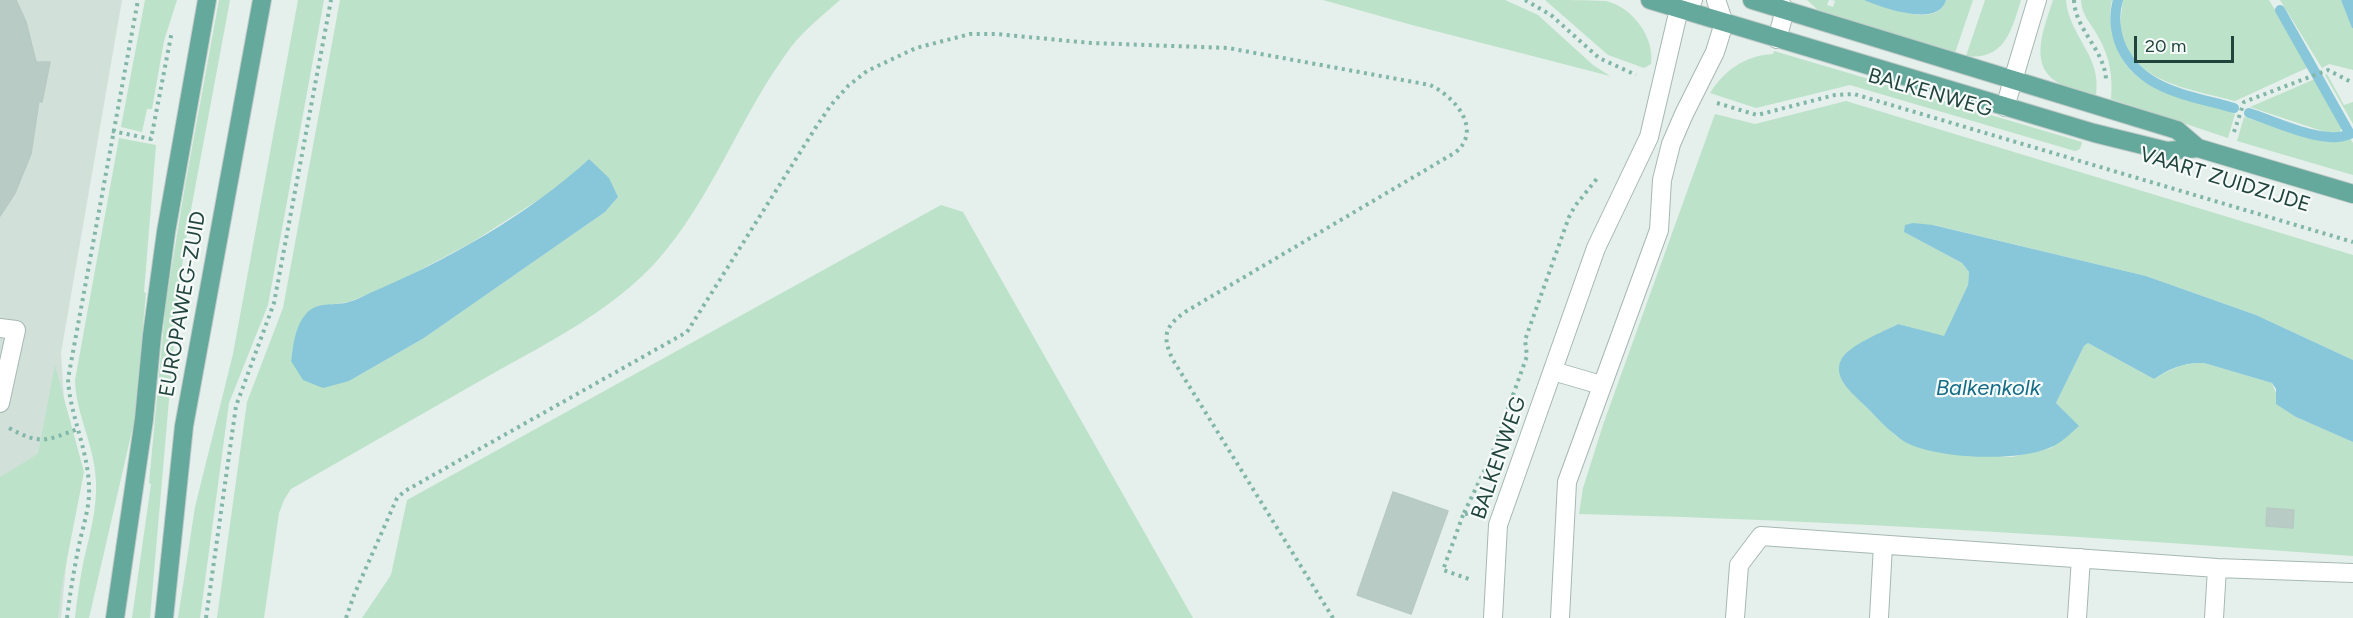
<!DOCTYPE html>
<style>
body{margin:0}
#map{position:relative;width:2353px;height:618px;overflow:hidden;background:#e5efeb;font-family:Figtree,sans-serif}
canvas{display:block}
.scale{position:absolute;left:2134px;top:36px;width:100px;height:27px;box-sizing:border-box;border:3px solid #21443d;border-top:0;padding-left:8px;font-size:18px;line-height:21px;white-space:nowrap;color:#21443d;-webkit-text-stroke:4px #f6fbf9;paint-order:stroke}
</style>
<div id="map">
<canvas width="2353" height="618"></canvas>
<div class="scale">20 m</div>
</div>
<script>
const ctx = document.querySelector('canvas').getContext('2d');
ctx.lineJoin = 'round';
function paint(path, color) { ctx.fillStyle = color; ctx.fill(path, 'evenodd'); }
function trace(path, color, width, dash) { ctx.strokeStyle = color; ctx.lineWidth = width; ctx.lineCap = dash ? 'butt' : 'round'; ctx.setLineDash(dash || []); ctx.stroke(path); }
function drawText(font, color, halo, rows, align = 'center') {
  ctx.font = font + ' Figtree,sans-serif'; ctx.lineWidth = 4.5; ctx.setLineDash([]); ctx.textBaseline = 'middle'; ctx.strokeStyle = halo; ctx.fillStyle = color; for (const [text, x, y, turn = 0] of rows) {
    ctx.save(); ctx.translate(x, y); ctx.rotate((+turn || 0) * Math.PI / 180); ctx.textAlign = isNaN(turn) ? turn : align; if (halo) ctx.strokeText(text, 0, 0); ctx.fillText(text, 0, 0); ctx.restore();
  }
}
const built = new Path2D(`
 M0,0H122L61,353L71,513L61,618H0Z`);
const green = new Path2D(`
 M145,0H177L164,41L152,109H147L142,132L121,127Z
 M219,0H230L190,215L179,285L150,618H132L151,484L149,483L166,301L185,186Z
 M298,0H324L268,305L229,403L200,618H178L195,507L233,354Z
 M340,0H840C823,15 805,29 791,47C740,115 713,198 656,262C611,311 549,342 492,374C425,412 358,451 291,489L284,500L279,513L264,618H217L247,402L283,308ZM589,159L618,197L605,212L424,338L349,381L291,361C294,333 300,327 318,306L349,302L399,281L471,243L560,186Z
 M1323,0H1505L1538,15L1593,65L1610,76L1412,25Z
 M1545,0C1564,0 1587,0 1606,1C1632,7 1655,37 1651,64L1644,68L1608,55Z
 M1807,0H1829L1827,5L1833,7L1835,1L1832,0C1843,0 1856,0 1866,0C1885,6 1938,30 1946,0H1973L1955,53L1818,10Z
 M1985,0H2021C2012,29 2005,61 1966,56Z
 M2053,0H2066C2069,37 2102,55 2096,95C2086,92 2075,90 2065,86C2025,70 2044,29 2053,0Z
 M2081,0H2112C2108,15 2111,31 2116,45C2136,102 2193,90 2235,114L2228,138L2111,99C2113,77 2110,58 2099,38C2092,24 2082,17 2081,0Z
 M2123,0H2269L2309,67L2235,101C2192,89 2128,83 2121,28C2120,19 2122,9 2123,0Z
 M2280,0H2341L2353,28V70L2329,64L2322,68Z
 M1774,51L2082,142L2080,149L2075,151L1850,85L1756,108L1710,93C1725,70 1744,56 1773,54Z
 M2327,74L2344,105L2353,102V124L2325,75Z
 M2315,79L2342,127L2340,132L2328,133L2250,107Z
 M1846,101L2353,255V360L2256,315L2146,276L1934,225L1904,232L1962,263L1969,272L1968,285L1944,337L1898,324L1861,343L1842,357L1853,394L1897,437L1921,448L1949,453L2012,457L2051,448L2078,426L2056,403L2084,346L2088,343L2154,379C2170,369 2185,362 2204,363L2272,383L2277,396L2296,417L2353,442V556C2095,537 1838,520 1579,514L1583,488L1604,422L1715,114L1755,124Z
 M2244,117L2325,142H2338L2350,138L2353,143V175L2237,141Z
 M119,138L156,145L144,292L146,293L134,422L89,618H75C77,598 80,579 84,559C90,534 97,509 96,482C95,446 76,415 75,380Z
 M941,205L963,212L1193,618H362L391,575L407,500Z
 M55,365L84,472L61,590L58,618H0V477L38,454Z`);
const water = new Path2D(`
 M1864,0H1946C1939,28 1883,8 1864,0Z
 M2341,0H2353V28H2352Z
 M589,159L609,178L618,197L605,212L424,338L349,381L323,388L303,380L291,361C293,346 295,326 306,314C316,301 335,306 349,302C356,300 363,296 370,293C446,261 528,215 589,159Z
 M1913,223L1933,225L2146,276L2256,315L2353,360V442L2296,417L2276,404V389L2272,383L2204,363C2185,362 2170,368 2154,379L2088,343L2084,346L2056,403L2079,426C2070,434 2060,444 2049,448C2016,462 1937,459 1905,442C1889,432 1875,415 1861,402C1850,391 1833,377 1841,360C1847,346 1885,331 1898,324L1944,336L1968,285L1969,272L1962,263L1904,232L1905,225Z`);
const stream = new Path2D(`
 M2118,0C2114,13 2115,28 2119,41C2137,91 2190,95 2234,108
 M2249,113C2275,121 2325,146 2350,134L2280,10`);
const building = new Path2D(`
 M0,0H16L26,22L36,62H50L42,102L39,101L31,154L15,193L0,216Z
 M1393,492L1448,511L1411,614L1357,595Z
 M2267,508L2294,510L2293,528L2266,526Z`);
const path = new Path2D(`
 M1525,0L1551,15L1599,58L1636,75
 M2074,0C2075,30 2105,50 2106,80
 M1717,103L1757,115L1835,95L1854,94L2353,242
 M112,131L151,139L172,31
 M2234,132L2244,102L2328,70L2353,83
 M9,428C40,445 45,441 78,429
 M1475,511L1463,515L1490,459L1527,356L1525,340L1569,217L1575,206L1599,176
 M1463,515L1443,570L1469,579V581
 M67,618C70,593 74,570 79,545C83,526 90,507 89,487C88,449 70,416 68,379L138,0
 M206,618L236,406L274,303L331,0
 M346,618L354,595L397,498L405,491L687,332L816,127L831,105L848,86L867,71L916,48L970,34H996L1091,43L1228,48L1430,85C1454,96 1483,129 1456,152L1185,312C1164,327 1162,337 1173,360L1333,618`);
const minor = new Path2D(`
 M1777,39L1785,10L1778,0
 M2005,107L2037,0
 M0,328L16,330L0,403
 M1553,371L1601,385
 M1493,618L1498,525L1596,248L1649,137L1679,9L1693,0
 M1560,618L1567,482L1659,230L1662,180L1671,144L1684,114L1715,52L1724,23L1716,0
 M1735,618L1739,565L1761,536L2217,568L2353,573
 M1879,618L1883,545
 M2077,618L2081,558
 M2214,618L2217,568`);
const major = new Path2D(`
 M1650,0L2094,133L2167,151L2198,148L2353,194
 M1752,0L2177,130L2198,148
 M115,618L144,419L152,335L166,232L207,0
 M164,618L184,426L262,0`);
const streetNames = [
 ["BALKENWEG",1930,93,16],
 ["VAART ZUIDZIJDE",2225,180,17],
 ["EUROPAWEG-ZUID",183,304,-80],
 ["BALKENWEG",1499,458,-71]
];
const waterNames = [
 ["Balkenkolk",1988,389]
];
paint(built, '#d2e0da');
paint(green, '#bce2c9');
paint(water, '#88c7d9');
trace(stream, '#88c7d9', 10);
paint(building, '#b9cbc5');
trace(building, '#b6cac3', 1.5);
trace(minor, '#a6b8b3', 20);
trace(major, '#c1cbc9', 20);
trace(path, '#82b6a9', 4, [3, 4.5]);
trace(minor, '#fff', 18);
trace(major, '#65a99c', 18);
drawText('21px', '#21443d', '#f6fbf9', streetNames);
drawText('italic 22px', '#146c87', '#f6fbf9', waterNames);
</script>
